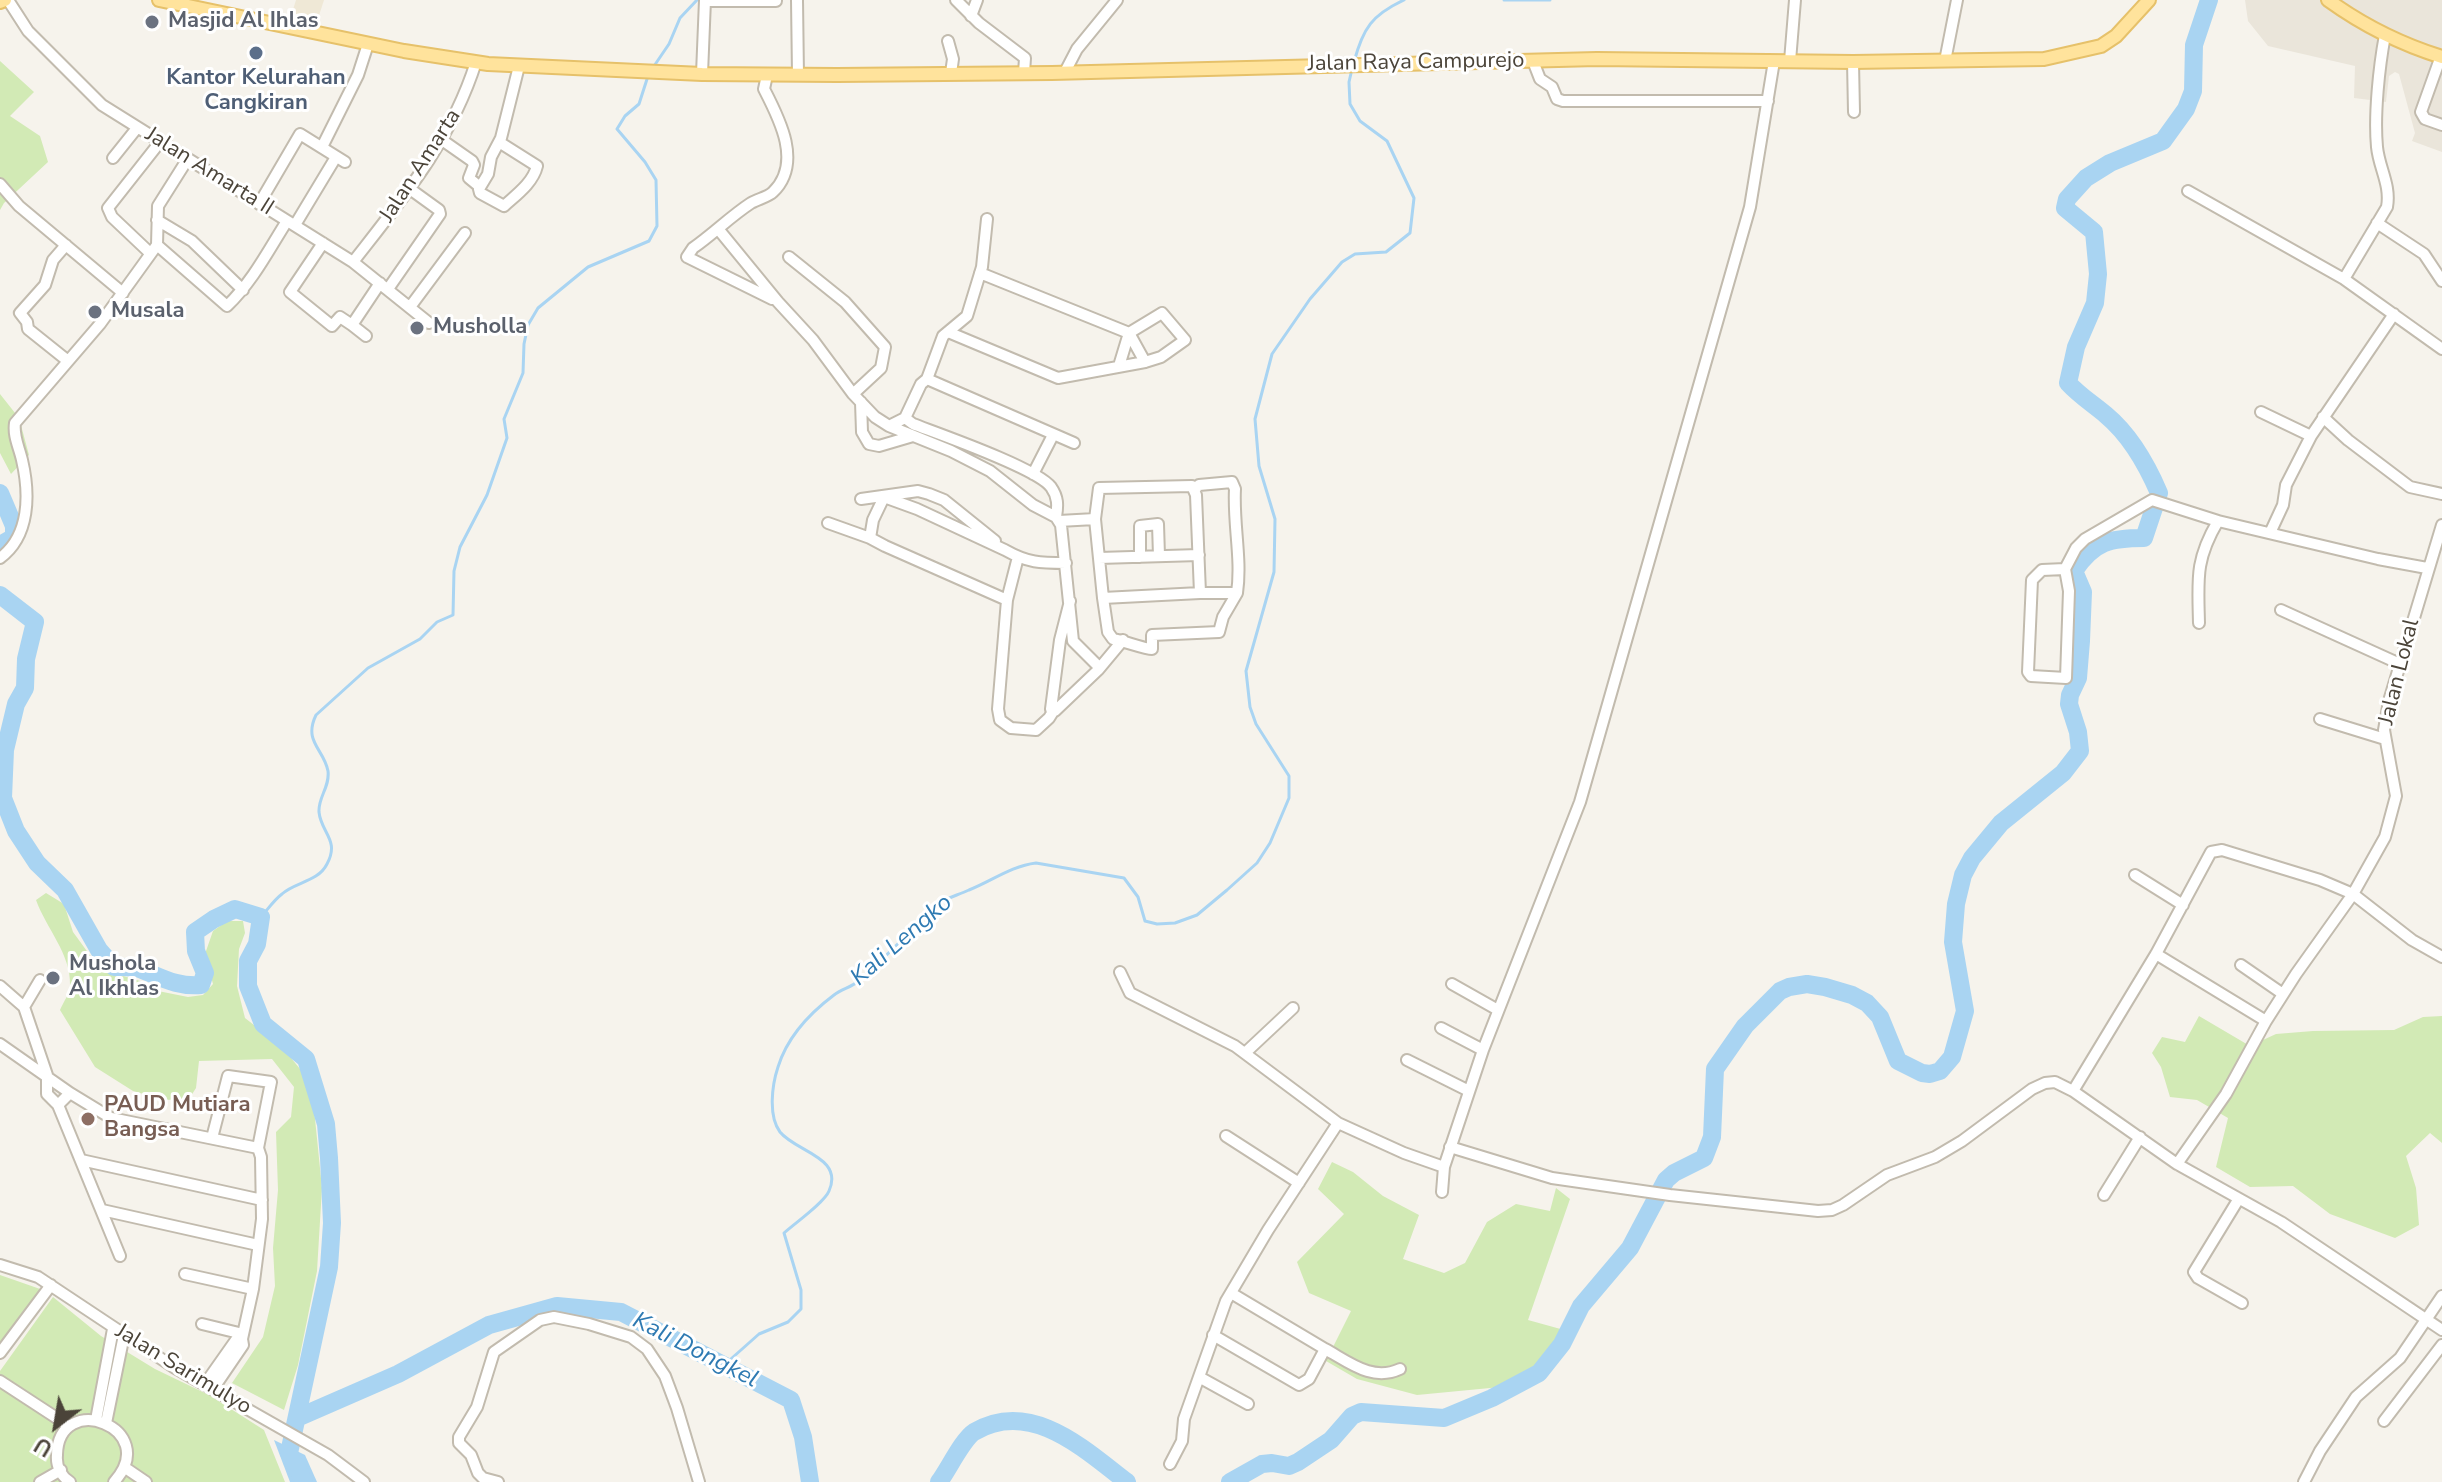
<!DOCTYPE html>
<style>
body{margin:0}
#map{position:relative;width:2442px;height:1482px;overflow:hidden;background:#f6f3ec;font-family:"Nunito Sans",sans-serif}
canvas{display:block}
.north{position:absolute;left:16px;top:1386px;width:80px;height:80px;-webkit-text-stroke:6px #fff;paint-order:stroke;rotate:211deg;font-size:22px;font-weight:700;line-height:32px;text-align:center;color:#4b4439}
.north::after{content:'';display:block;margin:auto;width:28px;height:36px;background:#4b4439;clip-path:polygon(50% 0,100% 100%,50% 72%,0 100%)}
</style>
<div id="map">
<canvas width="2442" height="1482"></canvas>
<div class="north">U</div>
</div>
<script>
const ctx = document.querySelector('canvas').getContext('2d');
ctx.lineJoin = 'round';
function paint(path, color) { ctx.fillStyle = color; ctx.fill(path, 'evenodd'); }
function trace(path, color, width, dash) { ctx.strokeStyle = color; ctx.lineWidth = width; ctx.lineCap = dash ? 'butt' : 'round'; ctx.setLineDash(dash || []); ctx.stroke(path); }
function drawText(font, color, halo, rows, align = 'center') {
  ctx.font = font + ' "Nunito Sans",sans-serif'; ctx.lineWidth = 6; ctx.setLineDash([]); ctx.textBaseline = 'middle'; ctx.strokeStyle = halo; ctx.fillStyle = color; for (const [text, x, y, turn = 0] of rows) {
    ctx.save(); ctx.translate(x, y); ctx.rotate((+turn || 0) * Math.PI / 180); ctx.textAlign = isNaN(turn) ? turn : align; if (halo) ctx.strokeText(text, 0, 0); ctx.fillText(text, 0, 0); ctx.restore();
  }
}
const residential = new Path2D(`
 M2245,0H2442V152L2412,141L2415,133L2399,74L2395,72L2389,76L2386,102L2354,98L2355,66L2268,46L2248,21Z`);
const education = new Path2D(`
 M296,0H324L315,28L290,19Z`);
const green = new Path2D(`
 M0,61L34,92L10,116L40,136L48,162L4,203L0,210Z
 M0,394L19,418L29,455L11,474L0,453Z
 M46,893L64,904L73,932L100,969L140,981L158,991L188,997L203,995L213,984L205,954L213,931L227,921H243L245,933L239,949L237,986L245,1018L282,1047L305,1075L314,1109L322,1188L317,1271L298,1365L284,1410L232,1383L263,1337L275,1286L273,1248L278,1190L276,1132L291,1117L294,1087L272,1059L199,1061L196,1088L189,1099L164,1100L133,1091L95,1067L60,1010C63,1003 70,993 70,985C71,954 46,928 36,900Z
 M2199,1016L2250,1046L2276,1034L2313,1031L2394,1030L2423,1017L2442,1016V1143L2430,1133L2406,1156L2416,1188L2419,1225L2395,1238L2330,1214L2293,1186L2250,1187L2216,1167L2228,1118L2197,1100L2170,1097L2161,1067L2152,1053L2162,1037L2185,1042Z
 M1332,1162L1353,1172L1383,1196L1419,1215L1403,1259L1444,1273L1465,1263L1487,1222L1516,1204L1550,1211L1556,1188L1570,1199L1528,1320L1575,1333L1532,1384L1417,1395L1357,1379L1326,1361L1351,1311L1309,1293L1297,1262L1344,1214L1318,1189Z
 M0,1275L43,1290L0,1349Z
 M53,1297L101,1336L155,1369L209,1395L264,1430L285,1482H0V1371Z`);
const water = new Path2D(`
 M274,1440L305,1455L317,1482H290Z`);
const stream = new Path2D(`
 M1504,0H1550
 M1354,62C1363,28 1372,15 1404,0
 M652,69L669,44L680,18L697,0
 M261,917C268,909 274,900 282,894C295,882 318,882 327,864C340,840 321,833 319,812C318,797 330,787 328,771C324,749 303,742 316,715L368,668L420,639L437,622L453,615L454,571L460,547L487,495L507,438L504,419L523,373L524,344L528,325L538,308L588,267L649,241L657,226L656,180L645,162L617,129L625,116L639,104L648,76
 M723,1366L759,1334L788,1322L801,1309V1290L784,1233C795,1223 824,1203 829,1191C844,1157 796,1152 780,1132C768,1116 772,1085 778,1067C787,1038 810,1013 834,995C842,989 852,987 860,980C885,957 910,933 933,907C945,898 956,896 969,890C992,881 1011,866 1036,863L1124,878L1138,897L1145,921L1157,924L1175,923L1197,915L1227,890L1257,863L1270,843L1289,798V776L1256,724L1250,707L1246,671L1274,572L1275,519L1259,466L1255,419L1272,354L1310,299L1342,262L1355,254L1386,252L1410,233L1414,198L1387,141L1360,121L1350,104L1349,82L1352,69`);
const river = new Path2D(`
 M0,493L14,526V537L0,545
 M0,595L35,622L26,659L25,688L16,704L5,750L3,798L16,831L37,863L65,890L99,950L114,967C122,967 132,966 140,969C161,977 176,987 201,985L205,973L196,951L195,932L214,919L235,909L261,917L257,944L248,961V986L263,1024L306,1059L326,1124L329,1158L332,1223L329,1267L289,1453L304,1482
 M297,1418L398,1374L489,1325L557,1306L621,1312L791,1400L803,1437L810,1482
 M939,1482C948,1470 963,1439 974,1432C1031,1398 1085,1450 1127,1482
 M1230,1482L1262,1464L1272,1463L1289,1466L1298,1462L1331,1440L1352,1416L1361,1412L1444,1418L1492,1398L1539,1373L1562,1344L1581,1306L1630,1248L1666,1180L1674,1173L1704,1158L1712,1137L1715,1069L1745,1026L1780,991L1789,987L1807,984L1825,987L1852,995L1867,1003L1880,1017L1898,1061L1922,1073L1930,1074L1940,1071L1952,1057L1965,1011L1953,942L1956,904L1963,875L1972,858L2001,823L2063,773L2080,751L2078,732L2069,704L2070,695L2078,678L2081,641L2083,592L2074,571C2094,541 2111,538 2144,538L2159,493C2147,465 2130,435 2106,415C2093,404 2080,396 2068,383L2076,347L2095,303L2098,274L2094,232L2065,208L2067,199L2086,178L2110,163L2163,141L2186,109L2193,91L2194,45L2209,0`);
const minor = new Path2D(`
 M8,0L28,31L102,105L353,262L429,323
 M797,0L798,75
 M956,0L979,23L1025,58L1024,73
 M705,1H776
 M971,16L977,0
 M948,41L953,59L951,73
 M2441,56L2421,112L2425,119L2442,125
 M1533,61L1540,79L1552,87L1557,99L1563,101H1768
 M1790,61L1795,0
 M1945,61L1957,0
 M1853,62L1854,112
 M1065,72L1077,49L1117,0
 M702,74L705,0
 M767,75L764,89C779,118 803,163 773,192C768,197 758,199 751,203C731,216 713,234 693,248L687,257L772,299
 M442,140L472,161L474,165L469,178L480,187
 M499,142L537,166C533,183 516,195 504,206L480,193L479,189L488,174L491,157L501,138L519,66
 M322,147L358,75L368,44
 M113,158L137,128
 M0,184L19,206L123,293
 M2188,191L2344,279L2442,349
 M259,204L300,134L345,162
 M157,220L192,241L243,290
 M2377,223L2424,254L2442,281
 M295,225L336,157
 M719,230L778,302L813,340L853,394L875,417L889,426L951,451L990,471L1033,505L1056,517L1061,525L1073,641L1098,666V670L1055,711L1051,709L1060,640L1070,601
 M323,243L290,292L332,326L340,317L352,325L380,283
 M66,245L53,260L45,285L20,313L27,322L28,329L68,361
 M157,245L227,306C253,281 268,251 287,221
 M150,253L112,217L108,208L160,142
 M789,257L845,302L885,347L881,368L853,394
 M353,262C403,198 451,141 476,62
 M980,273L1129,333L1145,362
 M2344,279L2387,207C2391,185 2379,168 2377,147C2374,115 2379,67 2385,35
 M388,289L440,214L439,210L410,189
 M410,307L465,233
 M352,325L366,336
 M948,332L1058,378L1145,362L1161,357L1185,340L1162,313L1129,333L1119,366
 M927,379L943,336L967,316L982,267L987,219
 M861,402L862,432L869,444L879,446L913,436
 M2261,412L2311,436L2394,314
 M2323,417L2348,440L2410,487L2442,494
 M905,418L921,384L927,379L1074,443
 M889,426L905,418L913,424C939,434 1037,468 1051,487C1058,497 1058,505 1056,517
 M1033,474L1053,435
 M1195,489L1199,485L1232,482L1235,489C1233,524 1242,559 1237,593
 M861,499L918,491L929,494L944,500L995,541
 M1059,521L1095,519L1099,488L1192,486L1196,495L1200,593L1103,598L1095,519
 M828,523L870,538
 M2270,533L2283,505L2286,485L2311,436
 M1018,557L1007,600L885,546L870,538L873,520L884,497L917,509L1005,550C1028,563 1040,563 1066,563
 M1140,557V526L1158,524L1159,556
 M0,558C30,536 30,494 22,460C19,447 13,436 15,423L100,324L157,245L158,206L187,160
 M1099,558L1199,555
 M2065,569L2042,570L2032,580L2028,672L2031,676L2066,678L2069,591L2065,569L2076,548L2085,539L2152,500L2218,521
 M1103,598L1108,632L1113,639C1124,641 1145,649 1152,649V635L1219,632L1223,617L1237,593H1200
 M1007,600L998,709L1000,720L1011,728L1036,730L1049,718L1054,710
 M2281,610L2400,664
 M2199,623C2198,579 2195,560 2218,521L2378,559L2427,568
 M1098,670L1123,640
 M2320,719L2385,739
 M2135,875L2183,905
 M2156,954L2266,1021
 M2241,965L2283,994
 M1120,972L1130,993L1235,1046L1338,1123
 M1452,984L1498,1010
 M0,986L24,1007
 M1441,1028L1483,1050
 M0,1044L70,1093L58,1105L47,1094V1075L24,1007L40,980
 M1245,1053L1293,1008
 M1407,1060L1469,1091
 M2073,1091L2156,954L2211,852L2222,850L2320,880L2353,894L2412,940L2442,957
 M70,1093L111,1118L258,1148
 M58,1105L120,1256
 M1226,1136L1299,1183
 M212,1138L228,1076L271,1082L258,1148L261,1157L262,1219L253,1289L242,1339L243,1345L213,1389
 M1450,1147L1552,1178L1670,1195L1818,1211L1832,1210L1843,1205L1887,1175L1935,1157L1962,1141L2032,1089L2045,1083L2055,1082L2073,1091L2177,1164L2281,1222L2442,1330
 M81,1160L262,1200
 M2177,1164L2226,1094L2266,1021L2296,974L2353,894L2385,837L2396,796L2384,730L2389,701L2442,525
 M1442,1192L1444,1167
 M2104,1195L2140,1137
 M2238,1200L2194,1272L2198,1278L2242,1303
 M102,1210L258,1245
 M0,1265L38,1277L175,1368L328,1455L364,1482
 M185,1274L253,1289
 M1231,1293L1325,1349
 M202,1324L243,1334
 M1213,1335L1299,1385L1309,1379L1325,1349C1349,1362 1372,1382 1400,1369
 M0,1353L51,1285
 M1199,1377L1248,1404
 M0,1381L69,1426
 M205,1384L236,1340L242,1339
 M96,1420L113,1329
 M2384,1421L2442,1345
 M106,1423L124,1335
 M1170,1464L1182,1441L1184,1419L1226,1301L1268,1230L1338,1123L1404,1153L1444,1167L1483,1050L1580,802L1750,207L1774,61
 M124,1467L146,1482
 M40,1482L61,1470
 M70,1482C61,1476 56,1466 57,1455C58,1389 163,1428 114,1482
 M498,1482L483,1478L478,1473L471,1455L459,1443V1437L477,1407L494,1352L540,1320L554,1317L589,1324L631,1337L647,1349L665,1376L677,1408L699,1482
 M2304,1482L2320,1451L2356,1397L2400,1358L2442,1296`);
const major = new Path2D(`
 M159,0L404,51L488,64L702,74L837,75L1052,73L1597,59L1853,62L2044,59L2101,46L2116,36L2149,0
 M2328,0C2364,26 2400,44 2442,57
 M0,2L5,0`);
const markers = [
 [152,22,8,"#6b7280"],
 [256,53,8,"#5c6f8a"],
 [95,312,8,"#6b7280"],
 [417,328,8,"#6b7280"],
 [53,978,8,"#6b7280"],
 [88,1119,8,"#8d6e63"]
];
const worshipNames = [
 ["Masjid Al Ihlas",168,22],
 ["Musala",111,312],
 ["Musholla",433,328],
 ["Mushola",69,965],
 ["Al Ikhlas",69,990]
];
const streetNames = [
 ["Jalan Raya Campurejo",1416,63,-1],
 ["Jalan Amarta",421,166,-57],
 ["Jalan Amarta II",209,172,32],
 ["Jalan Lokal",2400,672,-76],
 ["Jalan Sarimulyo",183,1370,31]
];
const serviceNames = [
 ["Kantor Kelurahan",256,79],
 ["Cangkiran",256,104]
];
const educationNames = [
 ["PAUD Mutiara",104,1106],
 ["Bangsa",104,1131]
];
const waterNames = [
 ["Kali Lengko",902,941,-41],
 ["Kali Dongkel",695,1351,27]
];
paint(residential, '#eae5da');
paint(education, '#efe8d6');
paint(green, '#d2eab5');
paint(water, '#a9d4f2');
trace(stream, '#a9d4f2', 3);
trace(river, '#a9d4f2', 18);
trace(minor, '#c2bbae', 14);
trace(major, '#e6c16a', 16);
trace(minor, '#fff', 10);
trace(major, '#ffe39c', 12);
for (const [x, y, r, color] of markers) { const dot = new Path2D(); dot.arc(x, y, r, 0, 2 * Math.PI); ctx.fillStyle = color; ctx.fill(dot); trace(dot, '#fff', 3); }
drawText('bold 22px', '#5b616d', '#fff', worshipNames, 'left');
drawText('22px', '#4b4439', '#fff', streetNames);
drawText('bold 22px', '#4e5e75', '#fff', serviceNames);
drawText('bold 22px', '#785e54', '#fff', educationNames, 'left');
drawText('italic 24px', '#2e7ab2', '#fff', waterNames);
</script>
